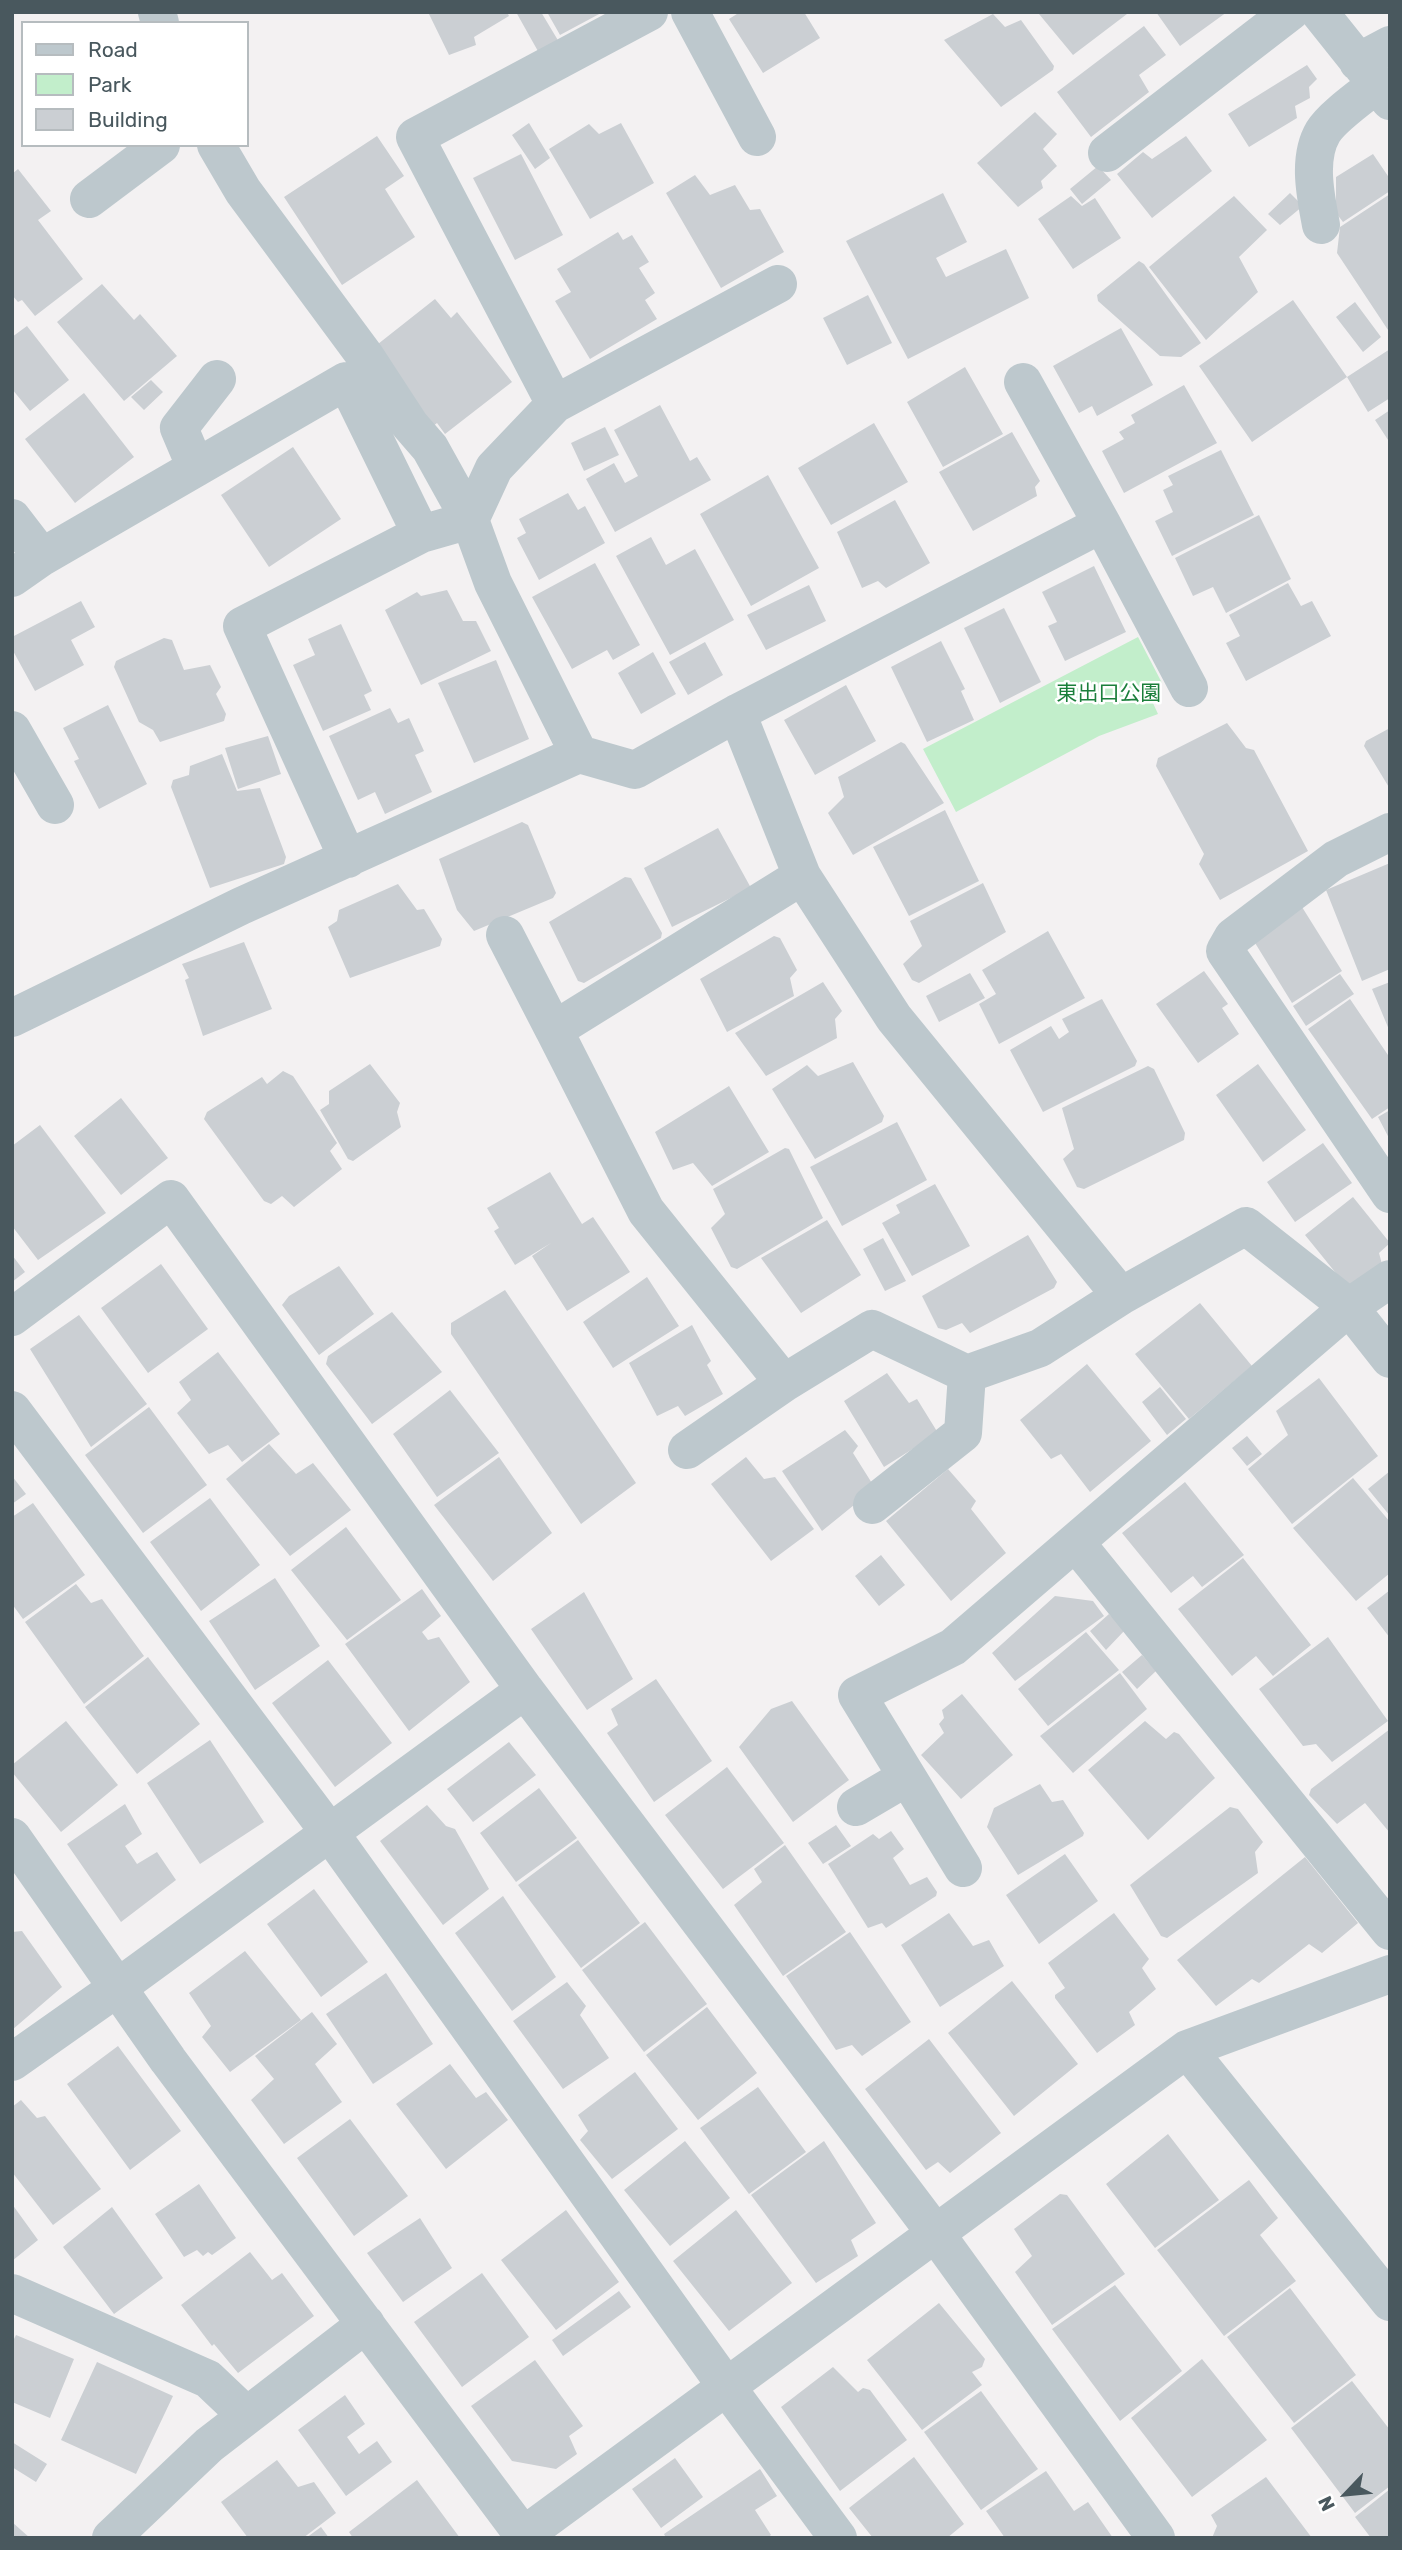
<!DOCTYPE html>
<meta charset="utf-8">
<style>
body{margin:0}
#map{position:relative;width:1402px;height:2550px;overflow:hidden;background:#f3f1f2;font-family:Rubik,sans-serif}
canvas{display:block}
.frame{position:absolute;inset:0;border:14px solid #49585e;pointer-events:none}
.legend{position:absolute;left:21px;top:21px;width:228px;height:126px;box-sizing:border-box;background:#fff;border:2px solid #b6bcbf;margin:0;padding:9px 12px;list-style:none;font-size:21px;color:#49585e}
.legend li{display:flex;align-items:center;gap:14px;height:35px}
.legend b{width:35px;border:2px solid #b6bcbf}
.north{position:absolute;left:1311px;top:2459px;width:70px;height:70px;-webkit-text-stroke:5px #fff;paint-order:stroke;rotate:244deg;font-size:19px;font-weight:700;line-height:28px;text-align:center;color:#49585e}
.north::after{content:'';display:block;margin:auto;width:24px;height:32px;background:#49585e;clip-path:polygon(50% 0,100% 100%,50% 72%,0 100%)}
</style>
<div id="map">
<canvas width="1402" height="2550"></canvas>
<div class="frame"></div>
<ul class="legend">
<li><b style="height:9px;background:#bdc8cd"></b>Road</li>
<li><b style="height:19px;background:#c2eecb"></b>Park</li>
<li><b style="height:19px;background:#cbcfd3"></b>Building</li>
</ul>
<div class="north">N</div>
</div>
<script>
const ctx = document.querySelector('canvas').getContext('2d');
ctx.lineJoin = 'round';
function paint(path, color) { ctx.fillStyle = color; ctx.fill(path, 'evenodd'); }
function trace(path, color, width, dash) { ctx.strokeStyle = color; ctx.lineWidth = width; ctx.lineCap = dash ? 'butt' : 'round'; ctx.setLineDash(dash || []); ctx.stroke(path); }
function drawText(font, color, halo, rows, align = 'center') {
  ctx.font = font + ' Rubik,"Noto Sans JP",sans-serif'; ctx.lineWidth = 5; ctx.setLineDash([]); ctx.textBaseline = 'middle'; ctx.strokeStyle = halo; ctx.fillStyle = color; for (const [text, x, y, turn = 0] of rows) {
    ctx.save(); ctx.translate(x, y); ctx.rotate((+turn || 0) * Math.PI / 180); ctx.textAlign = isNaN(turn) ? turn : align; if (halo) ctx.strokeText(text, 0, 0); ctx.fillText(text, 0, 0); ctx.restore();
  }
}
const green = new Path2D(`
 M1138,637L1162,683L1147,690L1158,714L1099,736L956,812L923,749Z`);
const building = new Path2D(`
 M428,12H507L509,16L474,37L476,45L449,55Z
 M516,12H541L559,42L539,53Z
 M547,12H603L560,35Z
 M740,12H804L820,38L763,73L729,19Z
 M1041,12H1125L1127,14L1073,55L1039,14Z
 M1156,12H1227L1180,46Z
 M993,14L1005,27L1021,20L1054,66L1053,70L1001,107L944,40Z
 M1144,26L1166,55L1139,75L1149,92L1091,137L1057,92Z
 M1307,65L1317,79L1309,87L1310,98L1295,106L1297,118L1249,147L1228,114Z
 M1035,112L1057,134L1043,149L1057,166L1041,181L1043,188L1018,207L977,163Z
 M529,123L550,158L535,169L512,135Z
 M621,123L654,183L590,219L549,149L589,124L599,134Z
 M377,136L404,176L385,189L415,237L342,285L284,197Z
 M1186,136L1212,171L1152,218L1117,174L1143,152L1152,159Z
 M521,154L563,235L515,260L473,178Z
 M1373,154L1390,179V191L1343,222L1336,213V177Z
 M1098,166L1111,180L1082,204L1070,189Z
 M18,169L51,211L38,220L83,279L35,316L22,300L18,302L12,295V174Z
 M695,175L710,195L735,185L750,210L760,209L784,252L721,288L666,193Z
 M943,193L967,242L936,258L946,277L1006,249L1029,298L908,359L846,241Z
 M1290,193L1303,206L1280,225L1268,214Z
 M1390,194V333L1337,253L1340,227Z
 M1071,196L1082,206L1095,198L1121,238L1073,269L1038,219Z
 M1234,196L1267,230L1239,257L1258,292L1206,340L1149,267Z
 M618,232L623,240L632,235L649,262L639,268L655,293L645,300L657,319L590,359L555,301L571,292L557,269Z
 M1139,261L1144,264L1201,343L1181,357L1160,356L1098,301L1097,295Z
 M102,284L134,320L140,314L177,356L124,401L57,322Z
 M868,295L892,343L847,365L823,318Z
 M435,299L451,318L457,312L512,382L445,434L437,423L432,427L378,344Z
 M1293,300L1347,377L1390,349V398L1368,412L1347,377L1252,442L1199,366Z
 M1355,302L1381,337L1363,352L1336,317Z
 M27,326L69,380L30,411L12,389V337Z
 M1121,328L1153,385L1097,416L1092,406L1079,413L1053,366Z
 M965,367L1003,434L943,467L907,402Z
 M151,380L163,392L144,410L131,397Z
 M1184,385L1217,443L1124,493L1102,451L1124,439L1119,432L1135,423L1131,415Z
 M84,393L134,457L75,503L25,439Z
 M660,405L690,461L697,457L711,480L615,532L586,479L614,463L625,483L638,476L614,430Z
 M1390,410V443L1375,420Z
 M874,423L908,482L831,525L798,468Z
 M605,427L619,455L584,471L571,443Z
 M1012,432L1040,481L1035,487L1037,496L973,531L939,472Z
 M293,447L341,519L269,567L221,495Z
 M1221,450L1254,515L1172,556L1155,521L1173,512L1163,490L1173,485L1168,476Z
 M768,475L819,568L751,606L700,514Z
 M568,493L578,510L585,506L605,543L539,580L517,538L526,533L519,519Z
 M895,500L930,563L886,588L878,581L862,588L837,532Z
 M1259,515L1291,579L1226,613L1213,587L1193,596L1175,558Z
 M651,537L666,565L695,549L734,620L670,655L616,556Z
 M595,563L640,645L613,660L607,650L572,669L532,597Z
 M1094,566L1126,632L1065,661L1048,626L1057,622L1042,592Z
 M1288,583L1301,606L1312,601L1331,636L1246,681L1226,643L1240,636L1229,615Z
 M809,585L826,621L766,650L747,615Z
 M447,590L463,621H476L491,651L421,685L385,610L417,592L421,596Z
 M81,601L95,627L71,640L84,665L35,691L12,649V637Z
 M1004,608L1041,682L1000,703L964,628Z
 M341,624L372,691L364,695L371,710L323,731L293,665L315,655L308,639Z
 M164,638L172,640L184,670L210,665L221,687L216,694L226,714L224,721L160,742L153,730L139,722L114,667L116,661Z
 M941,641L965,689L961,691L974,720L927,742L891,667Z
 M705,642L723,675L688,695L669,662Z
 M653,652L676,694L641,714L618,673Z
 M496,660L529,739L474,763L438,683Z
 M846,685L876,741L815,775L784,720Z
 M108,705L147,784L99,809L74,761L79,759L63,728Z
 M390,708L398,723L409,718L424,751L415,755L432,792L385,814L375,792L358,800L329,736Z
 M1227,723L1246,748L1254,750L1308,851L1220,900L1199,864L1204,854L1156,766L1158,758Z
 M1390,728V789L1364,746L1366,741Z
 M268,736L281,774L238,789L225,748Z
 M901,742L905,744L944,803L853,855L828,813L844,797L838,777Z
 M222,754L237,791L260,788L286,857L284,864L210,888L171,787L173,780L189,775L190,766Z
 M945,810L979,881L909,916L873,847Z
 M522,822L528,825L556,893L553,898L474,931L457,910L439,859Z
 M718,828L751,888L672,927L644,868Z
 M1390,863V969L1362,981L1326,890Z
 M625,877L631,878L662,933L661,938L584,983L578,981L549,922Z
 M983,883L1006,932L919,983L912,980L903,964L922,946L910,921Z
 M398,884L417,910L424,909L442,939L440,946L350,978L328,927L337,921L339,910Z
 M1302,907L1342,971L1292,1003L1252,938Z
 M1048,931L1085,998L999,1044L979,1004L996,994L982,970Z
 M774,936L780,938L797,970L790,978L794,996L727,1032L700,979Z
 M244,942L272,1009L203,1036L185,980L189,978L182,964Z
 M1204,971L1228,1004L1222,1008L1239,1034L1198,1063L1156,1004Z
 M970,973L985,998L939,1022L926,996Z
 M1340,974L1354,994L1306,1026L1293,1006Z
 M823,982L842,1011L835,1019L837,1038L766,1076L735,1033Z
 M1390,982V1032L1372,989Z
 M1102,999L1137,1061L1135,1066L1043,1112L1010,1050L1051,1026L1059,1039L1069,1032L1062,1019Z
 M1350,999L1390,1058V1107L1372,1119L1308,1029Z
 M853,1062L884,1116L882,1122L815,1159L772,1089L807,1065L818,1076Z
 M370,1064L400,1103L397,1112L401,1127L353,1161L348,1159L320,1110L329,1104V1091Z
 M1258,1064L1306,1130L1263,1162L1216,1095Z
 M1148,1066L1154,1069L1185,1133L1184,1140L1084,1189L1077,1187L1063,1159L1074,1149L1062,1108Z
 M283,1071L293,1076L337,1143L330,1151L342,1169L294,1207L282,1196L271,1204L264,1201L204,1119L207,1112L262,1077L267,1084Z
 M729,1086L769,1152L712,1186L693,1163L673,1170L655,1132Z
 M121,1098L168,1158L121,1195L74,1136Z
 M1390,1110V1140L1378,1117Z
 M897,1122L927,1180L842,1226L810,1167Z
 M40,1125L106,1213L38,1260L12,1226V1146Z
 M1323,1143L1352,1183L1295,1222L1267,1182Z
 M785,1148L789,1149L823,1218L737,1269L731,1267L711,1228L725,1214L713,1189Z
 M550,1172L582,1224L593,1217L630,1272L567,1311L532,1256L551,1243L515,1265L494,1231L499,1228L487,1208Z
 M935,1184L970,1246L912,1276L882,1223L900,1213L896,1205Z
 M1353,1197L1390,1243L1379,1253L1382,1264L1348,1288L1305,1235Z
 M827,1220L861,1275L801,1313L761,1258Z
 M1028,1235L1057,1282L1054,1288L970,1333L962,1323L946,1330L938,1328L922,1296Z
 M883,1238L906,1281L885,1291L863,1249Z
 M12,1255L25,1272L12,1282Z
 M161,1264L208,1329L148,1373L101,1308Z
 M339,1266L374,1314L319,1355L282,1305L289,1296Z
 M647,1277L679,1326L613,1368L583,1322Z
 M505,1290L636,1483L581,1524L451,1334V1323Z
 M1200,1303L1252,1366L1189,1419L1135,1354Z
 M392,1312L442,1372L372,1424L326,1364L328,1356Z
 M79,1315L147,1404L91,1447L30,1349Z
 M692,1325L711,1361L707,1365L723,1394L685,1416L678,1406L657,1416L629,1363Z
 M218,1352L280,1434L242,1462L228,1445L209,1454L177,1413L191,1400L179,1382Z
 M1087,1364L1151,1441L1090,1492L1061,1454L1051,1459L1020,1420Z
 M887,1373L909,1403L917,1399L938,1433L884,1467L844,1401Z
 M1319,1378L1378,1456L1292,1524L1248,1469L1288,1435L1276,1411Z
 M1160,1387L1186,1419L1167,1435L1142,1402Z
 M450,1390L499,1453L437,1497L393,1434Z
 M149,1407L207,1485L143,1533L85,1455Z
 M845,1430L858,1446L853,1453L875,1488L822,1531L782,1471Z
 M1247,1436L1262,1454L1247,1466L1232,1448Z
 M269,1444L296,1474L313,1463L351,1510L290,1556L226,1479Z
 M499,1457L552,1533L493,1581L434,1505Z
 M746,1457L764,1479L775,1477L814,1529L771,1561L711,1484Z
 M948,1469L976,1501L971,1509L1006,1553L951,1601L886,1521Z
 M1390,1471V1516L1368,1489Z
 M12,1476L26,1494L12,1504Z
 M1353,1478L1390,1522V1573L1356,1601L1293,1528Z
 M1185,1482L1244,1555L1202,1587L1193,1576L1171,1593L1122,1533Z
 M210,1498L260,1565L201,1611L150,1542Z
 M33,1503L85,1575L23,1619L12,1604V1517Z
 M346,1527L401,1600L347,1640L291,1570Z
 M881,1555L905,1585L879,1606L855,1576Z
 M1243,1558L1311,1645L1273,1676L1256,1656L1232,1676L1178,1609Z
 M275,1578L320,1646L255,1690L209,1621Z
 M76,1584L91,1603L102,1599L144,1656L84,1704L25,1622Z
 M422,1589L441,1616L422,1632L428,1640L439,1637L470,1682L409,1731L345,1644Z
 M1390,1590V1638L1367,1608Z
 M584,1592L633,1679L587,1710L531,1629Z
 M1055,1596L1093,1601L1104,1616L1015,1681L992,1653Z
 M1109,1614L1125,1630L1106,1650L1090,1631Z
 M1086,1632L1119,1670L1048,1726L1018,1689Z
 M1328,1637L1388,1721L1332,1762L1316,1744L1303,1746L1259,1689Z
 M1142,1655L1156,1671L1137,1689L1122,1672Z
 M148,1657L200,1724L137,1774L85,1707Z
 M328,1660L392,1743L335,1787L272,1703Z
 M1120,1673L1147,1709L1073,1773L1040,1736Z
 M656,1679L712,1761L654,1802L607,1733L618,1725L611,1709Z
 M962,1694L1013,1755L961,1799L921,1755L944,1733L939,1724L944,1718L942,1710Z
 M792,1701L849,1780L793,1822L739,1747L771,1709Z
 M66,1721L118,1785L61,1832L12,1772V1765Z
 M1145,1721L1166,1739L1174,1732L1179,1734L1215,1778L1148,1840L1088,1770Z
 M1390,1729V1833L1365,1803L1337,1824L1309,1795L1311,1789Z
 M210,1740L264,1822L200,1864L147,1783Z
 M509,1742L536,1775L473,1822L447,1789Z
 M727,1767L784,1843L723,1889L665,1815Z
 M1040,1784L1052,1802L1063,1800L1084,1833L1083,1836L1018,1875L987,1827L994,1808Z
 M539,1788L577,1838L516,1882L480,1833Z
 M125,1804L142,1834L125,1846L137,1864L157,1852L176,1880L121,1922L67,1844Z
 M427,1805L446,1826L455,1829L489,1889L443,1925L380,1841Z
 M1230,1807L1238,1809L1263,1842L1255,1852L1258,1873L1167,1938L1161,1936L1130,1885Z
 M836,1825L851,1846L823,1864L808,1843Z
 M891,1831L904,1849L893,1858L910,1885L927,1877L937,1892L936,1896L886,1928L882,1923L868,1928L828,1864L873,1834L879,1839Z
 M578,1840L640,1923L581,1968L518,1885Z
 M785,1845L846,1932L783,1976L734,1905L762,1882L754,1869Z
 M1065,1854L1098,1901L1039,1944L1006,1895Z
 M1305,1857L1358,1923L1322,1953L1309,1944L1259,1983L1252,1979L1216,2006L1177,1960Z
 M314,1889L368,1962L321,1997L267,1924Z
 M503,1896L556,1977L512,2011L455,1933Z
 M949,1913L973,1946L989,1940L1004,1966L940,2007L901,1945Z
 M1114,1913L1149,1959L1142,1968L1156,1989L1129,2012L1135,2025L1097,2053L1055,1998V1995L1065,1988L1048,1963Z
 M645,1922L707,2004L644,2052L582,1970Z
 M22,1931L62,1987L12,2030V1932Z
 M850,1932L911,2022L862,2056L852,2045L836,2050L786,1976Z
 M245,1951L301,2020L230,2072L202,2037L211,2026L189,1993Z
 M386,1973L433,2044L373,2084L326,2014Z
 M1012,1981L1078,2064L1014,2116L948,2033Z
 M567,1982L586,2006L580,2015L609,2058L563,2089L513,2021Z
 M707,2007L757,2073L698,2120L646,2055Z
 M312,2012L337,2044L315,2064L342,2102L284,2144L251,2100L274,2079L255,2056Z
 M929,2039L1001,2133L950,2173L938,2162L926,2170L865,2089Z
 M118,2046L181,2131L130,2170L67,2084Z
 M450,2064L476,2098L486,2092L508,2120L446,2169L396,2104Z
 M635,2072L678,2129L612,2179L580,2140L588,2131L578,2115Z
 M758,2087L806,2152L749,2194L700,2128Z
 M21,2100L37,2118L45,2116L101,2189L53,2225L12,2172V2107Z
 M350,2119L408,2196L354,2236L297,2158Z
 M1168,2134L1219,2200L1155,2248L1106,2184Z
 M685,2141L730,2198L670,2246L624,2190Z
 M824,2141L876,2223L851,2240L858,2256L816,2283L751,2195Z
 M1249,2180L1278,2218L1260,2235L1296,2281L1224,2336L1157,2250Z
 M199,2184L236,2238L212,2255L208,2252L203,2256L197,2250L184,2257L155,2214Z
 M1060,2194L1067,2195L1125,2274L1052,2325L1015,2272L1032,2256L1014,2229Z
 M12,2204L38,2240L12,2261Z
 M112,2207L163,2278L114,2314L63,2247Z
 M566,2210L619,2282L556,2330L501,2260Z
 M736,2210L792,2283L729,2331L673,2261Z
 M420,2218L452,2268L403,2302L367,2253Z
 M250,2252L272,2280L282,2273L314,2316L238,2373L214,2344L212,2346L181,2305Z
 M482,2273L529,2337L462,2387L414,2322Z
 M1115,2285L1182,2371L1120,2421L1052,2329Z
 M1290,2288L1356,2375L1294,2423L1227,2337Z
 M619,2291L631,2307L563,2356L552,2340Z
 M939,2303L985,2359L982,2367L972,2372L982,2385L922,2430L867,2360Z
 M16,2335L74,2359L50,2418L12,2402V2343Z
 M1202,2359L1267,2440L1192,2497L1131,2418Z
 M535,2360L583,2426L569,2436L577,2454L556,2469L512,2461L471,2406Z
 M97,2362L173,2396L136,2474L61,2440Z
 M833,2367L858,2392L863,2388L870,2390L907,2440L840,2491L781,2407Z
 M1352,2381L1390,2430V2486L1355,2513L1291,2428Z
 M981,2391L1038,2469L981,2510L924,2432Z
 M345,2395L365,2424L347,2437L359,2454L377,2441L392,2462L346,2496L298,2430Z
 M12,2442L47,2464L36,2482L12,2467Z
 M914,2457L964,2524L947,2538H873L849,2508Z
 M675,2458L703,2497L661,2528L632,2489Z
 M277,2460L298,2487L314,2482L336,2513L303,2538H248L221,2502Z
 M760,2469L777,2496L755,2510L771,2535L767,2538H666L664,2534Z
 M1046,2471L1074,2511L1088,2502L1113,2538H1005L986,2511Z
 M1266,2477L1312,2538H1212L1217,2526L1211,2515Z
 M417,2480L460,2538H353L349,2532Z
 M1390,2489V2538H1371L1355,2517Z
 M12,2522L30,2538H12Z
 M321,2527L329,2538H306Z`);
const minor = new Path2D(`
 M157,12L160,23
 M690,12L757,137
 M1319,12L1390,101
 M1358,62L1390,45
 M216,145L243,191L365,356L410,425L430,448L470,520L421,534L242,626L348,859
 M1107,153L1290,12
 M89,199L161,145
 M1321,225C1316,197 1307,159 1323,132C1332,117 1362,96 1377,84
 M1023,382L1102,524L1189,688
 M555,404L778,284
 M196,468L179,428L217,379
 M12,518L42,557
 M12,578L42,557L346,381L421,534
 M12,730L55,805
 M579,754L635,770L737,713L1102,524
 M1390,832L1336,859L1233,937L1225,951L1390,1194
 M505,935L554,1030
 M12,1018L241,906L579,754L493,583L470,520L494,468L555,404L415,137L649,12
 M1121,1296L1246,1226L1349,1307L1390,1359
 M12,1317L171,1199L525,1690L936,2234L1156,2538
 M784,1383L646,1211L554,1030L802,876
 M12,1410L330,1833L726,2386L838,2538
 M687,1450L784,1383L872,1329L967,1374L1040,1348L1121,1296L894,1018L802,876L737,713
 M872,1505L963,1433L967,1374
 M1076,1543L1390,1931
 M856,1807L907,1777
 M12,1837L168,2060L523,2535
 M963,1868L857,1695L953,1647L1349,1307L1390,1279
 M1187,2049L1390,2302
 M12,2062L117,1988L525,1690
 M12,2293L208,2379L246,2415
 M111,2538L209,2445L366,2324
 M520,2538L1187,2049L1390,1974`);
const parkNames = [
 ["東出口公園",1109,694]
];
paint(green, '#c2eecb');
paint(building, '#cbcfd3');
trace(minor, '#bdc8cd', 38);
drawText('21px', '#1b7f3b', '#fff', parkNames);
</script>
